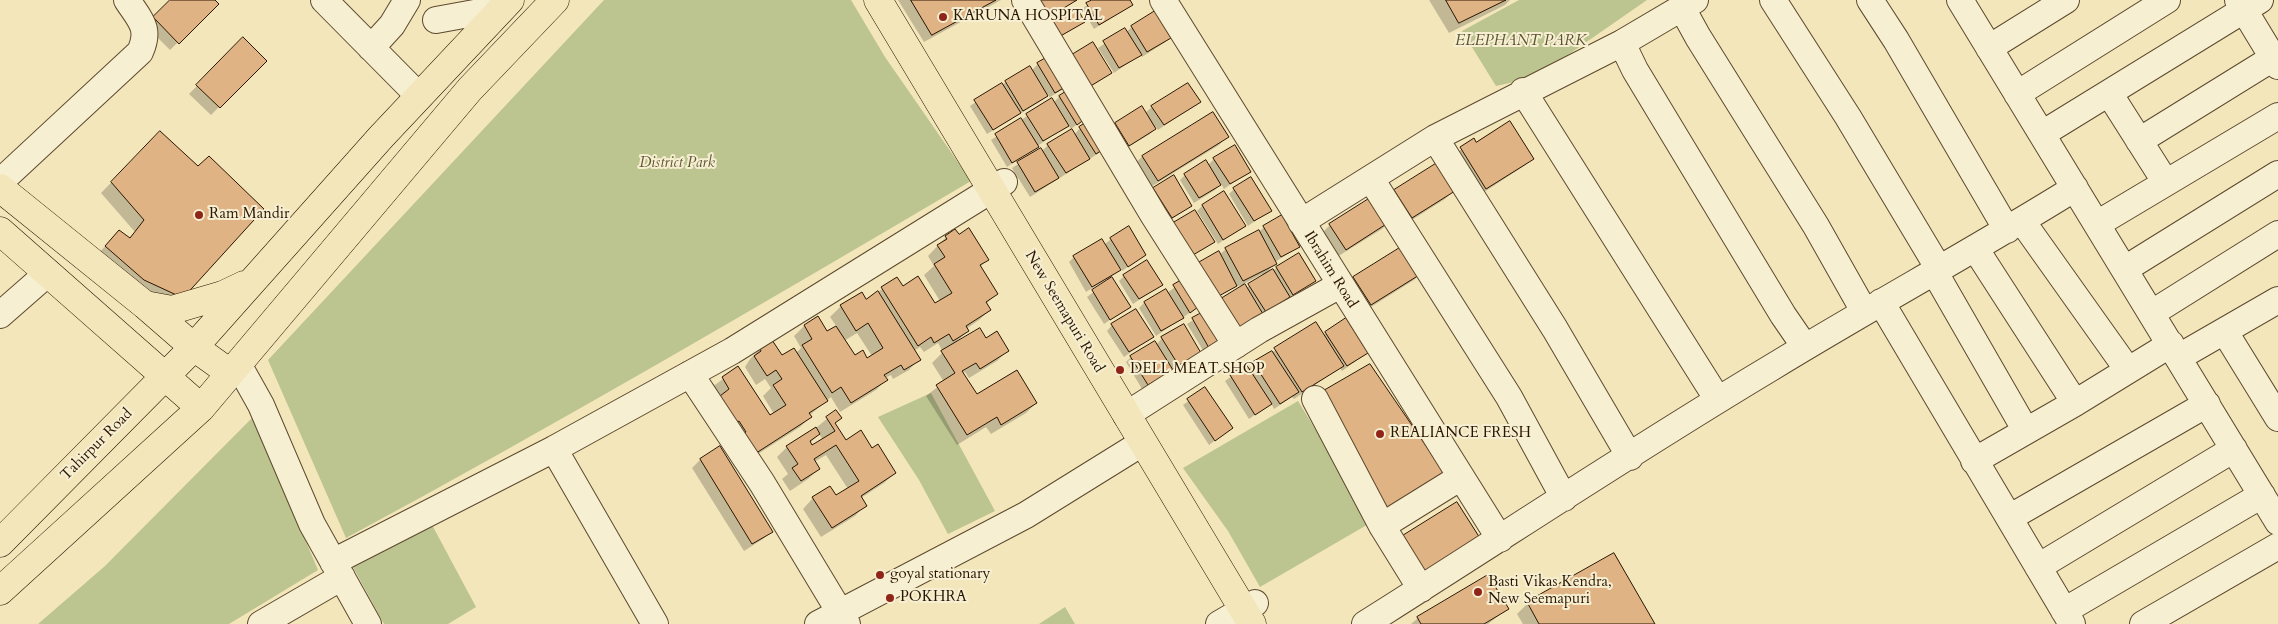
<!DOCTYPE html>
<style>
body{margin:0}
canvas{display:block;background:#f3e6ba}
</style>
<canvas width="2278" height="624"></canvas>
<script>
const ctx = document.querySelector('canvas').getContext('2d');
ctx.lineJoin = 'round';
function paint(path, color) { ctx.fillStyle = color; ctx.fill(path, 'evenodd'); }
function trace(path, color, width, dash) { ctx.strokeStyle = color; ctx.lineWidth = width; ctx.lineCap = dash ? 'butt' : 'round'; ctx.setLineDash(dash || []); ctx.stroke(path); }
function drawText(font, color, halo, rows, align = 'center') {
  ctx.font = font + ' Cardo,serif'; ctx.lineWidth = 4; ctx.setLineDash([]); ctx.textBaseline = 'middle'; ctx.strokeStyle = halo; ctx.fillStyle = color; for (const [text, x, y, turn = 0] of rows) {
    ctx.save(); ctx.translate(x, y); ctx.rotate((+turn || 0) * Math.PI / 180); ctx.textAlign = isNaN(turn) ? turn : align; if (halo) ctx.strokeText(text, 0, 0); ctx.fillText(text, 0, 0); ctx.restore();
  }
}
const green = new Path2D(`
 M604,0H851L885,57L971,181C764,303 558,424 346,538L268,360Z
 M1519,0H1647L1536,77L1496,86L1462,31Z
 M931,393L995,511L948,534L919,480L878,417Z
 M1298,401L1372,522L1260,587L1228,531L1183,468Z
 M253,417L318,570L229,624H38L105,566Z
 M431,523L476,607L448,624H384L353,567Z
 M1065,607L1075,624H1039Z`);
const shadow = new Path2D(`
 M172,0H213L217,4L170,50L146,26Z
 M898,0H1001L924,42Z
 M1030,0H1075L1043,21Z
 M1094,0H1128L1131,5L1094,29L1082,9Z
 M1429,0H1510L1505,5L1449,33Z
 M1083,21L1051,43L1044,31Z
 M1132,27L1170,38L1164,43L1142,57L1141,54L1114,73L1098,48L1125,30L1126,32Z
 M243,39L265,61L211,115L189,94Z
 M1066,62L1110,73L1084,91Z
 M1038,64L1065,88L1050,97L1054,102L1059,97L1083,120L1071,129L1068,125L1007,167L991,140L1051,100L1048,94L1041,101L987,134L970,106L1006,82L1031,71Z
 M1199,102L1158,130L1156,127L1150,134L1123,150L1110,130L1142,108L1145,113L1152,107Z
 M1212,113L1227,137L1219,145L1149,188L1134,164L1142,157Z
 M1080,128L1102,151L1030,197L1012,168L1041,149L1042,151L1048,145L1074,135Z
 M1473,140L1476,144L1532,158L1524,166L1478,196L1453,156Z
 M150,143L198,168L262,209L172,307L95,257L109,242L129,238L135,232L101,193Z
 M1214,159L1249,171L1224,189L1221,184L1215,190L1194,203L1180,180L1185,175L1208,165Z
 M1154,189L1191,206L1166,223L1149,194Z
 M1234,189L1270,210L1248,226L1229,194Z
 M1395,191H1453L1445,199L1404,225L1387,198Z
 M1202,206L1244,226L1218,244L1197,211Z
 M1390,221L1382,229L1337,257L1322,233L1330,225Z
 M1264,227L1298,247L1275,262L1266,274L1277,268L1315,281L1260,316L1242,285L1234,287L1211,301L1219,255L1226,249L1259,232ZM1262,274L1263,276L1246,288L1244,284Z
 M946,237L987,260L980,267L996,294L986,304L990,310L979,320L966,329L968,331L955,343L986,339L1008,350L997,361L969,378L965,372L962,374L976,396L1036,403L1026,413L991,434L986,427L957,445L926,396L944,382L932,363L943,352L938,343L924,352L920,347L914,351L919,359L909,370L893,379L891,375L885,378L886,380L876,390L840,412L831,397L810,415L811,417L800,427L736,468L725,451L735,440L728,430L716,438L693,401L738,368L769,417L774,414L763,396L771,388L765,379L756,385L745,367L750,359L760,349L781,357L796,353L801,348L794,336L804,326L818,318L827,333L837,327L830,317L841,306L862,294L866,300L897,279L902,287L935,305L940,301L924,275L934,266L928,256ZM857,333L872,356L867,359L854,357L844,341Z
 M1111,239L1145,255L1122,271L1121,268L1111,277L1129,307L1104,324L1087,297L1108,281L1107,279L1086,292L1069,262L1074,257L1104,245Z
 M1422,272L1414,280L1363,312L1346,286L1354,278Z
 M1124,276L1161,285L1133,304L1119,281Z
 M1185,280L1195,309L1156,336L1139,308L1144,303L1166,290L1167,293Z
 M1206,312L1218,342L1204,352L1187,324Z
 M1315,323L1323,335L1326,333L1367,353L1342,371L1340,368L1294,399L1292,397L1274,409L1271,403L1249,419L1225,381L1246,366L1248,369Z
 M1112,325L1152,337L1124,357L1107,331Z
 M1162,338L1200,353L1142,389L1126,362L1131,357L1156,345Z
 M1205,389L1231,428L1209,445L1183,405Z
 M836,411L840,418L834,424L845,441L871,450L895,473L884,483L861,498L865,505L855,516L821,537L803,509L813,498L836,497L848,489L826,455L814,462L819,469L808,479L790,491L782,479L788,474L777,457L787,447L816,428ZM819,434L823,440L812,447L810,443Z
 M720,448L771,531L763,539L744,551L692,468L700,460Z
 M1528,603L1654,624H1523L1517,614Z
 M1507,609L1488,624H1411L1418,618Z`);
const building = new Path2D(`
 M170,0H215L219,4L179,44L153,17Z
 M911,0H996L932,35Z
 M1038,0H1077L1049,17Z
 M1092,0H1130L1133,5L1099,25L1086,3Z
 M1446,0H1506L1459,23Z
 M1077,8L1085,22L1057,38L1049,25Z
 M1155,11L1171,38L1147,52L1131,26Z
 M1125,28L1142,55L1119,68L1103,41Z
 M243,37L267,61L220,108L196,85Z
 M1093,42L1112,73L1089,87L1070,56Z
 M1053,54L1072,83L1055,93L1037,63Z
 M1030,66L1048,96L1023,111L1005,81Z
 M1002,83L1021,113L993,130L974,100Z
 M1188,83L1201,102L1164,125L1151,106Z
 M1070,89L1090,115L1077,125L1059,96Z
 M1052,98L1069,126L1043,141L1026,114Z
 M1142,106L1156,129L1129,146L1115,123Z
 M1213,112L1229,137L1158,181L1142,156Z
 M1021,118L1039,147L1012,163L995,134Z
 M1093,118L1108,146L1096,154L1079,127Z
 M1510,121L1534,159L1486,189L1460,147L1474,138L1476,142Z
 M1072,129L1090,159L1066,173L1047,144Z
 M160,131L198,166L209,156L264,209L183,298L144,280L105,246L119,230L130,238L144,220L111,182Z
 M1235,145L1251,172L1230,184L1213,158Z
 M1041,148L1059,178L1035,192L1017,162Z
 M1206,160L1221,185L1199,198L1184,174Z
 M1437,163L1455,191L1412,218L1394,190Z
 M1174,175L1192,206L1172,218L1153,188Z
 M1251,177L1272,211L1254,221L1233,188Z
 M1224,191L1246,226L1223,240L1202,205Z
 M1375,195L1391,221L1346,250L1329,224Z
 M1195,210L1215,242L1193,255L1173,223Z
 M1282,215L1300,247L1281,257L1263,226Z
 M1129,226L1146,255L1128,267L1110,238Z
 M969,228L989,260L980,265L998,294L986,302L991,310L966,326L969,331L953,341L949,334L934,343L931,337L918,346L881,287L897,277L903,286L918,276L935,303L952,293L934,264L945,257L937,245L947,239L945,236L955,229L959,234Z
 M1259,230L1277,264L1243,281L1225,248Z
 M1102,239L1121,270L1092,287L1073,256Z
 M1406,244L1424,272L1371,305L1353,277Z
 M1219,251L1237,286L1217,297L1198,263Z
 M1299,253L1316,281L1293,295L1276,267Z
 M1147,260L1163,285L1139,299L1123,275Z
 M1273,269L1290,297L1266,312L1248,284Z
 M1112,277L1131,307L1110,320L1092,290Z
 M1185,278L1202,304L1190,313L1173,285Z
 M1245,284L1263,314L1237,330L1219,300Z
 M1166,289L1184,318L1161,331L1144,302Z
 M878,291L921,360L904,370L901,365L884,375L888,380L851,403L841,387L832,393L802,345L812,339L804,325L818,316L827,331L836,326L855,355L863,350L867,358L883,348L868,323L856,331L840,305L862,292L866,299Z
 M1136,309L1154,337L1129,352L1111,324Z
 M1207,310L1225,337L1209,348L1192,318Z
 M1346,318L1368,353L1347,366L1325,332Z
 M1316,322L1344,366L1302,392L1274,348Z
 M1184,324L1201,353L1179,366L1161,337Z
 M980,328L986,338L997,331L1009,351L980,369L976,363L962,371L977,394L1017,370L1037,403L1001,425L997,417L967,435L936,385L955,373L941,351Z
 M772,340L782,355L794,348L828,401L809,413L812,417L747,459L734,439L746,432L739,421L727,428L702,390L712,383L720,396L729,389L722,377L738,366L770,415L786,405L773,385L782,379L776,370L767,376L754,356L761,351L760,348Z
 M1155,341L1173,370L1148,385L1130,356Z
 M1272,351L1299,392L1280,404L1253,362Z
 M1246,364L1272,404L1255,415L1230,375Z
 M1370,364L1446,475L1385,512L1320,393Z
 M1205,387L1233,428L1215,441L1187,399Z
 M836,410L842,418L835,423L846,440L861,430L872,448L878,444L896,473L861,496L867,506L832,528L812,497L830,486L836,495L859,481L836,445L814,459L820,469L801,481L792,468L798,464L786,446L816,427L820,434L810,441L812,445L835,431L826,417Z
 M720,446L773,532L752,544L700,459Z
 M1457,502L1485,546L1424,585L1396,540Z
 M1614,553L1655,624H1539L1527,602Z
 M1488,575L1509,609L1484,624H1421L1417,617Z`);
const minor = new Path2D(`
 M324,0L419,96
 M1025,0L1154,216L1236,345
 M1163,0L1500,539
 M1773,0L1848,117L1939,269
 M1870,0L1896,40L2007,230
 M1960,0L2278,522
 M2238,0L2278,66
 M1682,8L1698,37L1816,226L1864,311
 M436,20L502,8
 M1622,43L1635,70L1783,315L1805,347
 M371,48L392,25L407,0
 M1989,48L2066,0
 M1523,91L1718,400
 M2109,93L2166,183
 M2017,94L2167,0
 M2042,134L2260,0
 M1435,138L1555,329L1630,457
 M2139,141L2278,55
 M1371,179L1509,397L1564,498
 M0,182L140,52C151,28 140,20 127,0
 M2022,221L2128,370
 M1301,222L1435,138L1622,43L1695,0
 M2097,224L2278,116
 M1975,248L2075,403
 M2125,269L2278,174
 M1934,271L2026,431
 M1881,302L2072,624
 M2152,313L2278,234
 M0,315L48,273
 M2225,332L2278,418
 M2179,357L2278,300
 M238,364L261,405L312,524L368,624
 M690,374L762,483L847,624
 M1315,399L1382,526L1421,589
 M1126,415L1259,330L1340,285
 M554,449L655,624
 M1974,461L2075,403L2171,344
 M2009,518L2207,404
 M1382,526L1461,477
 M333,562L554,449L732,351L1004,182
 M2038,567L2234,449
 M2064,611L2262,495
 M261,624L342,577
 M818,624L1026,515L1142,443
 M1219,624L1255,603
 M1365,624C1500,539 1632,451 1769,369C1870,307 1974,251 2075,188
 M2143,624L2278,546`);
const major = new Path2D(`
 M878,0L1252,624
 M0,188L145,305L191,345L230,373
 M0,231L201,408
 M145,305L172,310L223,295L244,285
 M0,543L194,347L381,137L510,0
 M0,591L201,408L470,89L555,0`);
const markers = [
 [943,17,5,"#8f2418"],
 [199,215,5,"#8f2418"],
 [1120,370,5,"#8f2418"],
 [1380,434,5,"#8f2418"],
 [880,575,5,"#8f2418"],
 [1478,592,5,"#8f2418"],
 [890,598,5,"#8f2418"]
];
const poiNames = [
 ["KARUNA HOSPITAL",953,17],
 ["Ram Mandir",209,215],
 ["DELL MEAT SHOP",1130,370],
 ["REALIANCE FRESH",1390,434],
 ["goyal stationary",890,575],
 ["Basti Vikas Kendra,",1488,583],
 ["New Seemapuri",1488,600],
 ["POKHRA",900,598]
];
const parkNames = [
 ["ELEPHANT PARK",1521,42],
 ["District Park",677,164]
];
const streetNames = [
 ["Ibrahim Road",1330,270,58],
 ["New Seemapuri Road",1064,312,59],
 ["Tahirpur Road",97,445,-45]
];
paint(green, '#bcc48f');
paint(shadow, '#0003');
paint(building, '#e0b385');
trace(building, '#2a1500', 1);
trace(minor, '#5c492e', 28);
trace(major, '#2a1500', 29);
trace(minor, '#f7efd2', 26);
trace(major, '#f3e6ba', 28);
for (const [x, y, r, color] of markers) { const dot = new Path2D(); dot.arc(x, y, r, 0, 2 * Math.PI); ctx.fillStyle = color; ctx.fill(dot); trace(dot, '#f7efd2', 2); }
drawText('15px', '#2a1500', '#f7efd2', poiNames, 'left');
drawText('italic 15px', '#5d5232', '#f7efd2', parkNames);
drawText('15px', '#2a1500', '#f7efd2', streetNames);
</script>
